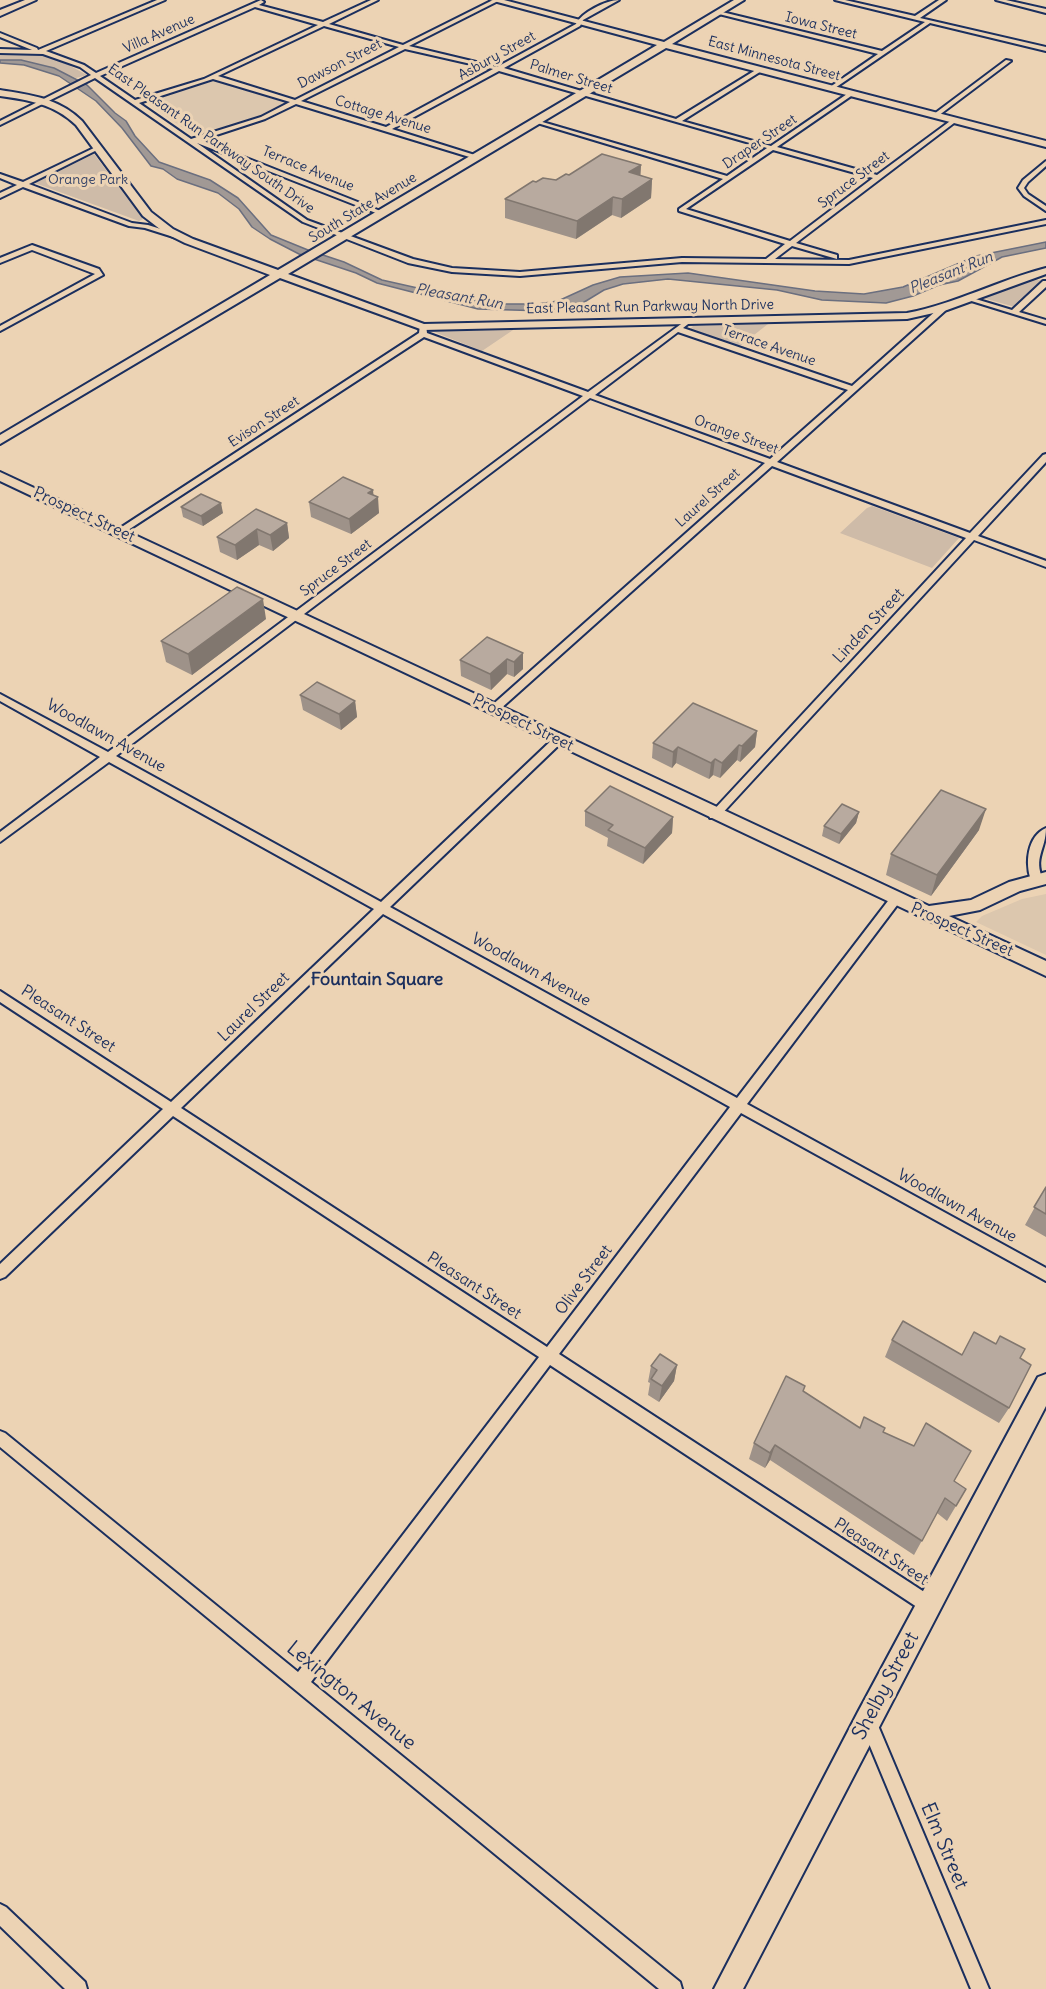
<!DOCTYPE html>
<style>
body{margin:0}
canvas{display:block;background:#ecd3b4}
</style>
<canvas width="1046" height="1989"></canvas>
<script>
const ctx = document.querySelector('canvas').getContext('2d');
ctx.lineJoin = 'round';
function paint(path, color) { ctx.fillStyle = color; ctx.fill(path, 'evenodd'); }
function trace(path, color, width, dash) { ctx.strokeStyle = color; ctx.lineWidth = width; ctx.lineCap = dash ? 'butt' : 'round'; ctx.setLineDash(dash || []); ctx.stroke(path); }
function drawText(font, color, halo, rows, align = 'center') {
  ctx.font = font + ' Delius,sans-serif'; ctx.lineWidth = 6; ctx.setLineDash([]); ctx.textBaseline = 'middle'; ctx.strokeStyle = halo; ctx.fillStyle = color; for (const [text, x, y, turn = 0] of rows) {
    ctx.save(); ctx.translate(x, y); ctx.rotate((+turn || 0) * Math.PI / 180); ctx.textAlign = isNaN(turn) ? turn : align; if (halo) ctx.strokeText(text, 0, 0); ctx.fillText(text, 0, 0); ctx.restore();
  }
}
const built = new Path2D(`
 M213,79L288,103L257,119L199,136L193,135L147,103L150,99L189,89Z
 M1046,894V955L976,922L982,916L1022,899Z`);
const green = new Path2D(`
 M34,53L50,55L87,75L76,78C51,67 28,60 0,60V54Z
 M94,154L143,219L139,221L35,183Z
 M1035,279L1043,281L1015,307L983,298Z
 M768,324L740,346L690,329L693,326Z
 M513,330L482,351L432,331H435Z
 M872,506L959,538L932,568L840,533L867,508Z`);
const water = new Path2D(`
 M0,60H21L54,68L87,85L115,113L126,121L135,136L159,162L210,180L238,198L271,235L308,250L344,262L382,280L462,298L504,304H538L558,301L593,285L620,277L688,273L815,291L864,294L903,287L976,256L1046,242V248L1002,257L958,281L939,285L913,296L886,303L822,300L777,290L668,279L623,284L604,290L581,304L546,311L478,309L377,283L356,273L299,254L270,239L252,227L239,209L218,193L177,179L163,169L151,166L122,128L96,101L59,76L24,65L0,63Z`);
const street = new Path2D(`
 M157,0H165L46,51L84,65L96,73L261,0L264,2L259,5L323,22L371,0H378L329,24L403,45L493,0H500L409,46L497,67L576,24C581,13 606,0 619,0L583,20L580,26L504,68L676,119L759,68H763V70L682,121L771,146L850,92H854V94L777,147L877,175L953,119L958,120L796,243L837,255V259L792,246L775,259L849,260L1046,220V224L849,264L682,262L520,276L452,272L408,263L303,222L95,78L0,125V121L91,75L80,67L43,54L0,53V49L32,50L0,37V33L37,48L38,50ZM255,7L318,25L204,79L135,100L100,76ZM324,26L399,47L295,100L218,76ZM405,49L493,69L386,127L301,101ZM499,71L767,148L727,176L539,121L534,122L723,179L679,209V211L785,244L766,259L682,258L520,272L452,268L413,259L307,220L197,143L381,215L384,213L383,212L201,140L265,119L296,104L476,159L479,157L478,156L392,129ZM213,79L290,102L261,117L191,139L139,103ZM773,150L873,178L790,241L686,209Z
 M835,0H845L915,16L939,0H946L920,18L1046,47V51L930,23L832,90L830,87L878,54L715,13L718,11L882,51L925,22Z
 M996,0H1006L1046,9V13Z
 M1006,60L1011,61L938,116H934V114Z
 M96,147L101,148L29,184L132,223L148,225L183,236V240L145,228L129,226L23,187L0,198V193L17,185L0,178V174L23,182Z
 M1046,161V166L1028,182L1024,188L1028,194L1046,206V211L1024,196L1018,188L1023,180Z
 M32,245L99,269L103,275L0,331V326L95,274L32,250L0,263V258Z
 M1043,281H1046V287L1019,312L1046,320V324L965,299L969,297L1012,310Z
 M939,308L946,310L777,462L970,533L1043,455L1046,454V462L978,536L1046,561V567L974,540L718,818H710L709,815L966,538L772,466L498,711H490V707L765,463L590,398L116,756L381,902L554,738H562L563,740L562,742L390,907L737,1098L891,897L895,896L901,900L747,1104L1046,1268V1281L741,1113L559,1354L935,1599L937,1605L935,1611L929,1613L923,1611L550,1365L311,1682L680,1982L682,1989H659L0,1447V1431L5,1433L298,1672L539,1357L173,1116L5,1277L0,1279V1264L163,1109L0,1002V991L171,1102L374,909L109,762L0,842V832L100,757L0,701V694L108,752L583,396L424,337L122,534L119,535L114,532L419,333L420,325H426L427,333L588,392L688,319L692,321L683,328L852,386ZM678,332L848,390L770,459L595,395ZM383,914L730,1107L547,1347L181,1108Z
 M1046,828C1046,850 1033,857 1043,880L1037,884L1031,880C1025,864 1027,836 1046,828Z
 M868,1714L874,1716L989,1989H971L860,1722L862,1716Z
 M0,1904L6,1907L85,1982L87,1989H65L0,1926Z`);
const secondary = new Path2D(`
 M25,0H36L0,16V10Z
 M490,0H504L664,42L734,0H744L672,44L1046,141V147L666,48L288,274L424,324L907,313C955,304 999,280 1046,268V274L947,310L907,319L423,330L280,278L0,444V435L270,275L185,243L165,233L143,216L76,125C54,104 29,100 0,96V90C31,95 59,98 82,121L151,212L173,229L193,239L278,270L657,45Z
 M0,472L929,906L971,900L1009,882L1046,872V884L1020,891L980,910L949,916L1046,961V976L0,481Z
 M1046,1374V1406L743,1989H714L858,1712L1038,1377Z`);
const wall = new Path2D(`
 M641,165L640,176L652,179L651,198L621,218L612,215L576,239L505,218V199L536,182L556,180L569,175Z
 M374,495L379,513L351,534L311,517L309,502Z
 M181,507L223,513L203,526L183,517Z
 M287,523L289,538L273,551L259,545L237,560L220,552L217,537Z
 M266,619L192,675L166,662L161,641Z
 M523,653V669L514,677L507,674L491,690L461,676L460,660Z
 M300,695L355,701L357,717L341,730L303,710Z
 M757,731L755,747L740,762L737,760L720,778L713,775L709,779L676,763L672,768L652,758L653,743Z
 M585,811L673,817L672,833L643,864L607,846L608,838L585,826Z
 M859,812L856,823L839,844L822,836L824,826Z
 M979,830L931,896L886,875L891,854Z
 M1046,1187V1237L1025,1225Z
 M892,1340L962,1355L1020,1358L1009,1408L999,1423L885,1357Z
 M677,1365L674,1381L659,1402L648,1395L650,1383L648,1382L651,1366Z
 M805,1386L803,1392L860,1428L864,1417L883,1432L966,1489L947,1521L937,1513L914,1555L770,1460L765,1468L749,1459L754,1443Z`);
const shadedWall = new Path2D(`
 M641,165L640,183L629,172Z
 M652,179L651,198L621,218L622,199Z
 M613,197L612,215L576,239L577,221Z
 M373,490L374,500L378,497L379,513L351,534L349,519L368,493Z
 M221,503L223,513L203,526L201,516Z
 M287,523L289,538L273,551L270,535Z
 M257,529L259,545L237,560L235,545Z
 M263,599L266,619L192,675L188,654Z
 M523,653V669L514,677V662Z
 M507,659V674L491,690L490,674Z
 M355,701L357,717L341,730L339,714Z
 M757,731L755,747L740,762L742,746Z
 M739,745L737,760L720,778L722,763Z
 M678,747L676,763L672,768L673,752Z
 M715,759L713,775L709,779L711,763Z
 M986,809L979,830L931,896L937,875Z
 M859,812L856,823L839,844L841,834Z
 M673,817L672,833L643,864L645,848Z
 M677,1365L674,1381L659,1402L662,1386Z
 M775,1445L770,1460L765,1468L770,1453Z`);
const building = new Path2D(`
 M602,154L641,165L629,172L652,179L622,199L613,197L577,221L505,199L533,181L536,182L543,178L556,180L566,174L569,175Z
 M343,477L373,490L368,493L378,497L349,519L309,502Z
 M201,494L221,503L201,516L181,507Z
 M256,509L287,523L270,535L257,529L235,545L217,537Z
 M237,587L263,599L188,654L161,641Z
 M487,637L523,653L514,662L507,659L490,674L460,660Z
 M317,682L355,701L339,714L300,695Z
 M693,703L757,731L742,746L739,745L722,763L715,759L711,763L678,747L673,752L653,743Z
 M610,786L673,817L645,848L608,830L613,825L585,811Z
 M941,790L986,809L937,875L891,854Z
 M842,804L859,812L841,834L824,826Z
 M1046,1187V1214L1034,1207Z
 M903,1321L962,1355L974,1332L996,1344L1000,1336L1025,1349L1020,1358L1031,1365L1009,1408L892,1340Z
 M660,1354L677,1365L662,1386L651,1379L657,1370L651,1366Z
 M786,1376L805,1386L803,1391L860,1428L864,1417L885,1428L883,1432L914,1446L926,1423L971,1451L954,1481L966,1489L956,1506L945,1498L922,1541L775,1445L770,1453L754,1443Z`);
const farStreetnames = [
 ["Iowa Street",821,26,14],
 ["Villa Avenue",159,34,-24],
 ["Asbury Street",497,56,-29],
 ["East Minnesota Street",774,59,15],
 ["Dawson Street",340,64,-27],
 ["Palmer Street",571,77,17],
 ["Cottage Avenue",383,115,17],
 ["East Pleasant Run Parkway South Drive",211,139,35],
 ["Draper Street",760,142,-34],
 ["Terrace Avenue",308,169,22],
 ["Spruce Street",854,180,-37],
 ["South State Avenue",363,208,-31],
 ["East Pleasant Run Parkway North Drive",650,307,-1],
 ["Terrace Avenue",769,346,19],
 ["Evison Street",264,422,-33],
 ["Orange Street",736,435,20],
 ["Laurel Street",708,498,-42],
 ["Spruce Street",336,568,-37]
];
const farParknames = [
 ["Orange Park",88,180]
];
const farWaternames = [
 ["Pleasant Run",951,273,-22],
 ["Pleasant Run",459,297,10]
];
const streetNames = [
 ["Prospect Street",84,515,25],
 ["Linden Street",869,626,-47],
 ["Prospect Street",523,723,26],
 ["Woodlawn Avenue",106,736,29],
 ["Prospect Street",962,930,24],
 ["Woodlawn Avenue",531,970,29],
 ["Laurel Street",254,1007,-44],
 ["Pleasant Street",68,1019,33],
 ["Woodlawn Avenue",957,1206,29],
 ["Olive Street",584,1280,-53],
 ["Pleasant Street",474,1286,33],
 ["Pleasant Street",881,1552,33]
];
const neighbourhoodNames = [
 ["Fountain Square",377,980]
];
const nearStreetnames = [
 ["Shelby Street",886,1686,-62],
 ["Lexington Avenue",351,1696,39],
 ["Elm Street",944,1846,67]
];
paint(built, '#dcc7ae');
paint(green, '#cebba8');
paint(water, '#a19995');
trace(water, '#6b6f7f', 1.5);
trace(street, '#1b2f5e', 4);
trace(secondary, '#1b2f5e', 4);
paint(street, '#ecd3b4');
paint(secondary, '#ecd3b4');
paint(wall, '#9e9289');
paint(shadedWall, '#81776f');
paint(building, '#b8aa9f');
trace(building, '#81776f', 1.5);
drawText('14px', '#1b2f5e', '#ecd3b4', farStreetnames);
drawText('14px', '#364469', '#ecd3b4', farParknames);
drawText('italic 15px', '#364469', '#ecd3b4', farWaternames);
drawText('16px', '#1b2f5e', '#ecd3b4', streetNames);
drawText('bold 18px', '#1b2f5e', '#ecd3b4', neighbourhoodNames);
drawText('20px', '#1b2f5e', '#ecd3b4', nearStreetnames);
</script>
